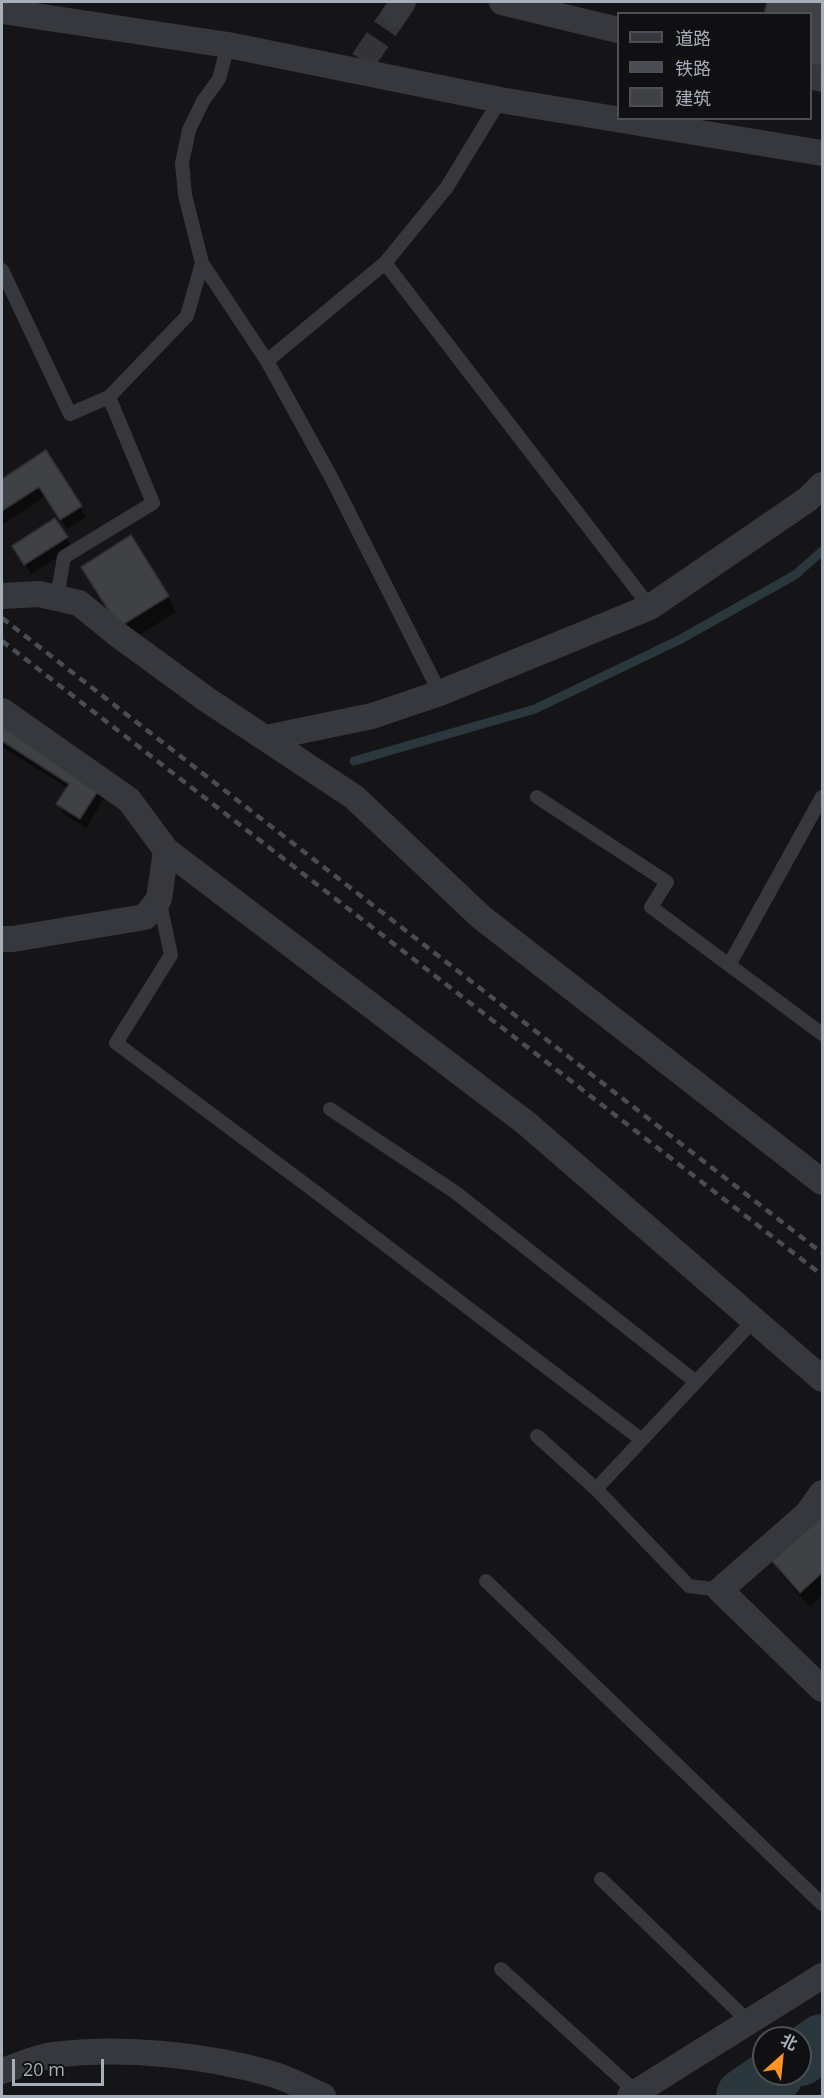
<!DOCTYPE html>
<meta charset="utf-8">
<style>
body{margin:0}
#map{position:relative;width:824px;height:2098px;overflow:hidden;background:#151517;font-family:"Open Sans","Noto Sans SC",sans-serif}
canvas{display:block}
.frame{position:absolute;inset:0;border:3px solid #a6afb9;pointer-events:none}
.legend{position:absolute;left:617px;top:12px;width:195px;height:108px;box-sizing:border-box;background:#101012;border:2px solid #4c5055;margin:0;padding:8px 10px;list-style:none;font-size:18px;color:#a6afb9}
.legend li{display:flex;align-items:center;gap:12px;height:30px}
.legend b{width:30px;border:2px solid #4c5055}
.north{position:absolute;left:752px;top:2026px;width:60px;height:60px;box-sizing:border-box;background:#101012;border:2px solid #4c5055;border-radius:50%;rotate:27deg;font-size:16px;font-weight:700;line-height:24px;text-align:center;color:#a6afb9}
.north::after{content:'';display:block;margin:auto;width:21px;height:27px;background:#ff9326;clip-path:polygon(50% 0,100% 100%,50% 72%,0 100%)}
.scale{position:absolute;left:12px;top:2059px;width:92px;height:27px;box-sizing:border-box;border:3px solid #a6afb9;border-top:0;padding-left:8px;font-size:18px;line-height:21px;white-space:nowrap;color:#a6afb9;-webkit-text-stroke:4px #101012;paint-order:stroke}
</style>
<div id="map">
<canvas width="824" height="2098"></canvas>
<div class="frame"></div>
<ul class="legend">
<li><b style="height:8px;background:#36383d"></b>道路</li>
<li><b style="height:8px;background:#494c52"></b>铁路</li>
<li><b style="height:16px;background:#3f4145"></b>建筑</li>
</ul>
<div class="north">北</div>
<div class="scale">20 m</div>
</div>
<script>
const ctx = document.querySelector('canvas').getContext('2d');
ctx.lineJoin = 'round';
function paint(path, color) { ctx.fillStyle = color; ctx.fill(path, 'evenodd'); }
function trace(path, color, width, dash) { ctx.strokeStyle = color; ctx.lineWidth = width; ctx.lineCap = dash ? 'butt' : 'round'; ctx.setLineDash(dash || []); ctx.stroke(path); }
const shadow = new Path2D(`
 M768,2H822V82L810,14H765Z
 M46,452L86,517L67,529L46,496L2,525V480Z
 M55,520L72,548L31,574L20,557Z
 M91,582L168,597L176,612L129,641Z
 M2,725L105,797L86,828L64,814L58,804L68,788L2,747Z
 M822,1518V1596L810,1607L782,1576L774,1561Z`);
const stream = new Path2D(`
 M354,761L535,709L679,640L795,575L822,551`);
const river = new Path2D(`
 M800,2058L822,2042
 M744,2096L776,2074`);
const building = new Path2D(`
 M767,2H822V70L810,67V14H764Z
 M46,450L82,506L60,520L39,487L2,511V479Z
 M55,518L68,537L24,565L12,546Z
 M131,535L169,596L119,627L81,567Z
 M2,724L101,786L80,819L56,804L69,784L2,741Z
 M822,1516V1573L800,1593L772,1561Z`);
const minorTunnel = new Path2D(`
 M363,61L395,14`);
const service = new Path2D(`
 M202,263L267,361L331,477L440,693
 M385,263L650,607
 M2,270L70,414L109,397
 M267,361L385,263L447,187L500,100
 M57,598L64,557L153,503L109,397L187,316L202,263L185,195L182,163L189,130L203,101L219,79L228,45
 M537,797L667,882L651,907L822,1034
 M159,899L171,955L116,1043L317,1193L642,1440
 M729,965L822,797
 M330,1109L455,1192L696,1382
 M537,1436L596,1489L689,1586L720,1590
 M596,1489L754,1320
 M486,1581L822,1904
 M601,1879L749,2022
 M501,1969L636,2092`);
const minor = new Path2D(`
 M502,2L618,30
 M2,11L228,45L500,100L822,153
 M395,14L403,2
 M810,76L822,79
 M2,596L39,594L79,603L117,634L206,699L354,797L481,917L822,1182
 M2,711L129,800L166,850L159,899L145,917L13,939H2
 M266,738L372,716L440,693L650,607L776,521L808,499L822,485
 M166,850L526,1123L822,1379
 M822,1493L807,1514L720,1590L822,1689
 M2,2071C18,2066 37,2057 54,2055C123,2046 206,2055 272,2074C290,2079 306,2089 323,2096
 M630,2096L822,1976`);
const rail = new Path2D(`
 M2,618L822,1253
 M2,641L822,1275`);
paint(shadow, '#0007');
trace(stream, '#2a373d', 9);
trace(river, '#2a373d', 56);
paint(building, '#3f4145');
trace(building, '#2f3034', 1.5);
trace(minorTunnel, '#323437', 26, [26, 13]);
trace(service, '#36383d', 14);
trace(minor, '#36383d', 26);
trace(rail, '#494c52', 4.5, [8, 6]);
</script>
